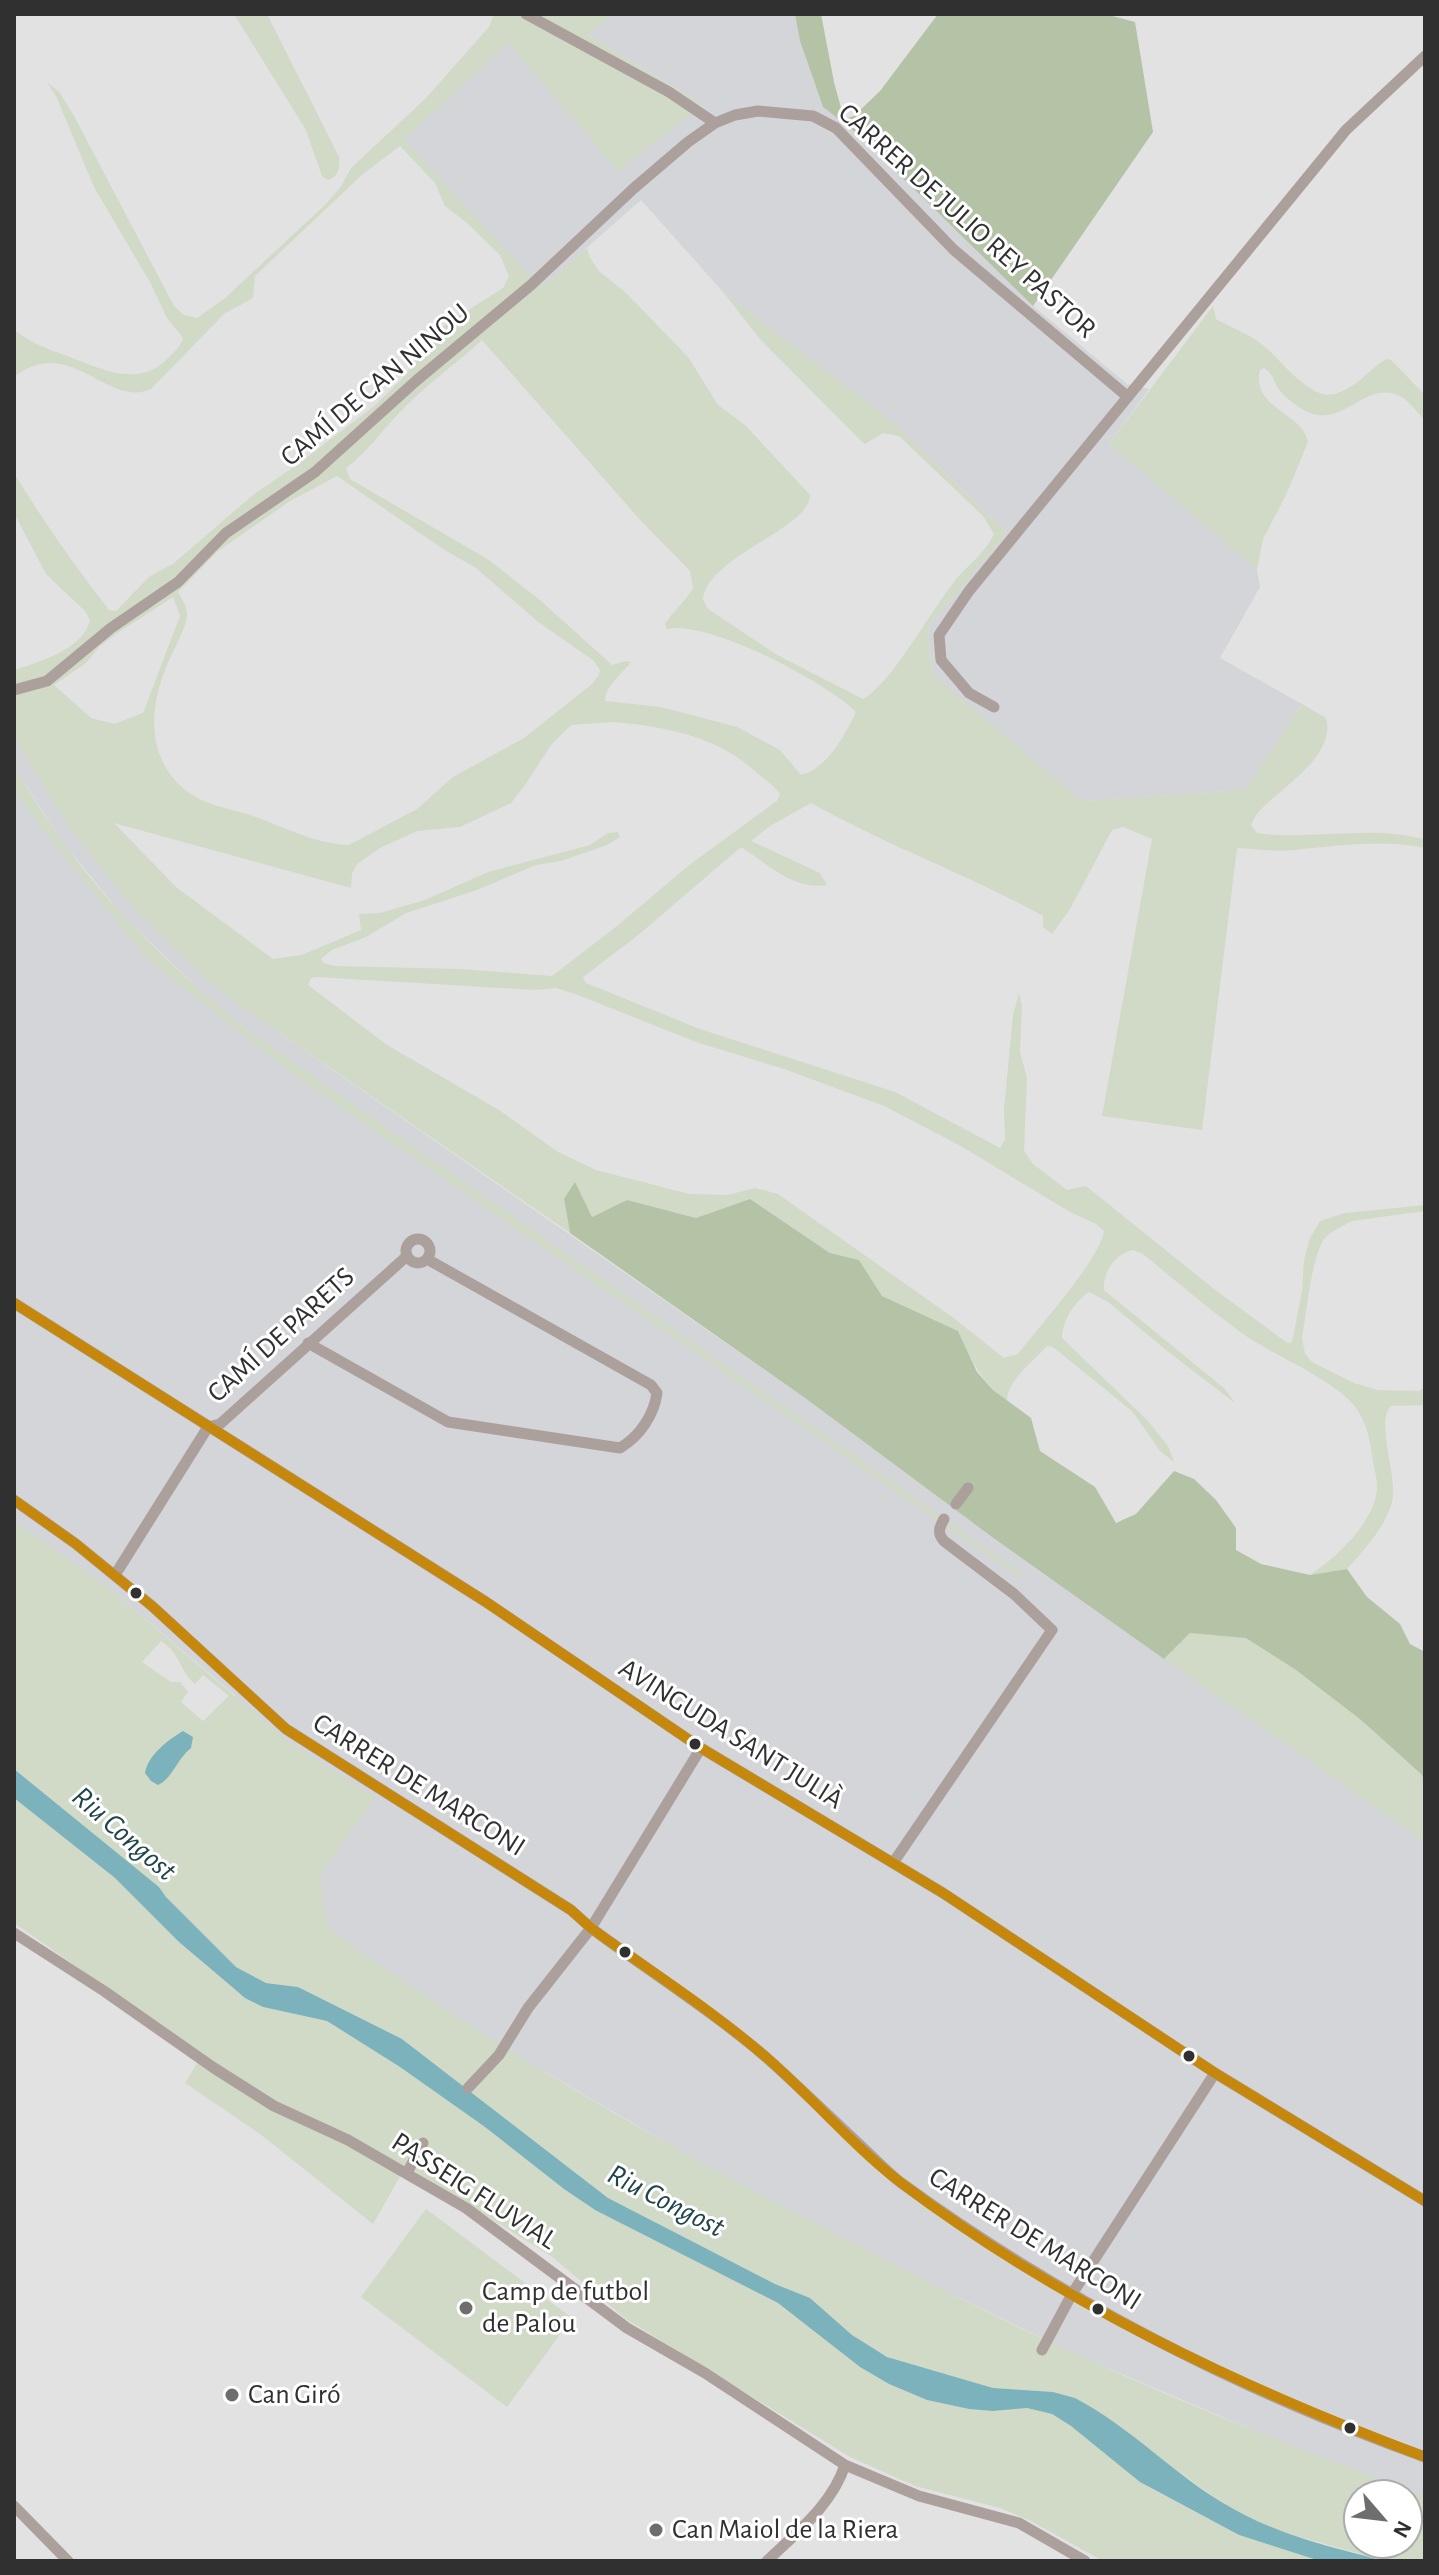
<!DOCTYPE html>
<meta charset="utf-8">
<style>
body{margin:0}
#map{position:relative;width:1439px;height:2575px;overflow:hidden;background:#e2e2e2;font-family:"Alegreya Sans",sans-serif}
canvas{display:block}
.frame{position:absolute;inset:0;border:16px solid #303030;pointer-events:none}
.north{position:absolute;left:1343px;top:2479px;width:80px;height:80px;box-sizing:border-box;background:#fff;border:2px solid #acacac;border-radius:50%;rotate:118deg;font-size:22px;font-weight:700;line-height:32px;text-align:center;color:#303030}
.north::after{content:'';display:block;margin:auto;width:28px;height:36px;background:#6e6e6e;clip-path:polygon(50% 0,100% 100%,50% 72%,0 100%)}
</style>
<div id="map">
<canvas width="1439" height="2575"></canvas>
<div class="frame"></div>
<div class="north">N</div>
</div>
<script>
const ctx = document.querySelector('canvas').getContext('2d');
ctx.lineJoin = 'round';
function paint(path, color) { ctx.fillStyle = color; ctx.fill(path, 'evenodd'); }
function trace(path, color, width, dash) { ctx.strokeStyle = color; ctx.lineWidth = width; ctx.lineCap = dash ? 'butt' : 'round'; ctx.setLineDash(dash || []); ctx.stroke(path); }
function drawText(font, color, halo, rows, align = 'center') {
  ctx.font = font + ' "Alegreya Sans",sans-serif'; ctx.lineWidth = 6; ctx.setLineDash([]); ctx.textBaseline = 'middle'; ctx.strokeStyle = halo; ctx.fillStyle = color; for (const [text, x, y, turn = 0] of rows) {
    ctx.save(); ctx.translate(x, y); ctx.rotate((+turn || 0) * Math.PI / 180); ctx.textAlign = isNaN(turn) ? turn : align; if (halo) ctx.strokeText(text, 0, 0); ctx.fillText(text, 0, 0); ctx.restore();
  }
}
const built = new Path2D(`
 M613,14H795L800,41L823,107L860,136L1033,306L1127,384L1149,389L1109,444L1257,570L1260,587L1220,658L1302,704L1245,790L1082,801L932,674L928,627L1007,533L889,419L723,292L641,200L541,288L404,140L508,43L702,104L588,35Z
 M14,739L72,831L210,983L255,1016L805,1398L992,1537L1425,1842V2496L1295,2448L1075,2354L923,2280L715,2171L516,2055L390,1974L246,1869L205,1727L236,1696L103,1583L14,1522V790L41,828L147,959L290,1072L1018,1576L1021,1573L247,1030L204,994L123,916L61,840L14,766Z`);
const green = new Path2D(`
 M234,14H267L339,157C340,168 339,176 328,180L322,176L306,130Z
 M494,14H613L588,35L702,104L619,172L508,43L404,140L541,287L587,248L590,258L599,271L626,293L688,357L718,405L745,425L810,495C810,529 709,555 703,599L708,609L777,655L863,699C891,685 934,605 958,577C970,564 987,550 994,534L983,516L899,436L883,433L865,444L861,441L760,339L723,292L889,419L1007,533L928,627L932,673L1082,801L1245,790L1302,704L1326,718C1337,757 1279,788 1256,815L1251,825L1257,833C1309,841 1375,824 1425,840V848C1381,839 1338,846 1294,850C1275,852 1256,849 1237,848L1202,1130L1102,1116L1152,839L1123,827L1112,830L1070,909L1052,934L1043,927V916L1034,911C961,872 884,844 811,803L770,826L751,841L820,873L827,885C794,891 768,864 741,847L637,936L583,977L586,983L700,1029L895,1092L1000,1148L1005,1139L1004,1109L1013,1015L1019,993L1022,1006L1020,1052L1027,1078L1024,1151L1033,1164L1067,1190L1086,1186L1214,1289L1286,1342L1291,1343L1293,1338L1302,1291L1304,1260L1310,1238L1320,1221L1345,1213L1425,1205V1211L1352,1221C1343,1226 1332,1230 1325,1238C1312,1253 1306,1316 1302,1338L1305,1354L1312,1362L1354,1383L1377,1390L1419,1391L1425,1388V1405L1391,1406C1376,1419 1396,1474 1393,1496C1390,1522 1364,1550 1347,1569L1310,1575C1336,1558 1373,1523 1377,1491C1378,1479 1373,1466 1372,1454C1369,1435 1364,1413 1348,1399C1316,1370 1273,1356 1239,1331C1206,1307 1175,1280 1143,1254L1133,1250C1115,1254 1103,1271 1104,1290L1225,1389L1235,1403L1171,1354L1108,1302L1089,1292C1075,1301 1062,1321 1062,1338L1148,1421L1168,1446L1174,1462L1160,1451L1133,1412L1053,1347L1047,1346C1034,1361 1007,1380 1007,1401C981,1382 971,1359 958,1331L882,1296L859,1260L830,1253L750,1199L696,1218L627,1200L592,1217L575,1183L564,1199L570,1233L255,1016L210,983L133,908L72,831L14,739V670C39,662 84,649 90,620L85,611L46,574L14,513V473C43,521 75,566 109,610L116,611L150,576L173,564L253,495L298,464L373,407L402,379L445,325L503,288L509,276L500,255L467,223L445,206L435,183L400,146L363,174L255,276L253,297L250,300L225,313L151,389C107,409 70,333 14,377V330C31,343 50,350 70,357C103,370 140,388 168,358C175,351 180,347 183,338L167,318L151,284L94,187L56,96L47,82L60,93L74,116L174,306L184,315L197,318L224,299L327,203L342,185L351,168L425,99L489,27ZM482,340L642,522L690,571L693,588C685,602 673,611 665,624L667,629C709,620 826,682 856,712C845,735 827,769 801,775L780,750L737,727L661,707L605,701C605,686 622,674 631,662L626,661L612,665L541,601L489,560L350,479L346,468C368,452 383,429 402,410C427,384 456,364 482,340ZM337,476L443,549L476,568L537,621L594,661L600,670L599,675L592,684L524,738L453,777L417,809L349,845C316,845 281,825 250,815C231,809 205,805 188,792C148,762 148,713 165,670C170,656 187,628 187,614C187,606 181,598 178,592L218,551L290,501ZM173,597L180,616L143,713L114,724L91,718L54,685L86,663L100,646L116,634ZM612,722C664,726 718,736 757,773C765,780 774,785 780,794L778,800L688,866L617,926L552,976L461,969L334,966L324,963L321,959L332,950L366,937L406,913L477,890L536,865L561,861L607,845L620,837L618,832L608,833L590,845L488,872L425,900L380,913L359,914L361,930L302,955L273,959L176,887L114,823L351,888L352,874L357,864L380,848L417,831L460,827L511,803L525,785L551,745L571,725ZM316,977L535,990L556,988L578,995L696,1042L784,1069L884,1106L959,1145L1070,1212L1096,1224L1104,1231C1100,1259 1038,1328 1018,1354L1004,1358L955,1319L778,1194L755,1188L727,1195L689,1194L596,1170L558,1152L499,1110L387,1045L308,985L311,978Z
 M1213,306L1216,319C1232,328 1252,335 1265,347C1281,360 1311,401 1335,394C1357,387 1368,371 1386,359L1391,360L1425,395V420C1418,413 1410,403 1403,398C1370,377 1346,424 1313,414C1302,411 1284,397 1278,388C1273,380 1273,373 1264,368L1260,370C1251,409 1302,411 1308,442L1286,495L1263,539L1257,570L1109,444Z
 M14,766C29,790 44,816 61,839C112,912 179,973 247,1030L986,1548L1021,1573L1019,1577L290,1072L147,959L41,828L14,790Z
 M14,1522L103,1583L287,1741L375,1798L319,1875L329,1929C482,2040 646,2135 813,2222C899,2267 985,2313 1074,2353C1188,2406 1307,2452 1425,2496V2561H1385L1268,2528L1227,2506L1075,2398L1053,2392L993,2388L893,2359L877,2352L852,2335L810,2298L775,2284L608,2198L402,2039L298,1987L266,1983L236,1967L166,1897L159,1887L14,1769ZM161,1641C181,1654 178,1669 195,1684L203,1675L229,1696L203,1721L181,1702L188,1692L180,1682H171L142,1662ZM1359,2495H1407V2543H1359Z
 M1190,1633L1246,1637L1296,1670L1361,1720L1421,1774L1425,1781V1842L1164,1659Z
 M14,1798L115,1878L179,1942L236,1991L263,2007L327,2021L400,2067L485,2127L564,2189L595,2210L778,2303L860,2367L889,2384L927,2400L969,2409L992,2411L1027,2408L1052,2414L1071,2426L1150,2488L1239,2535L1320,2561H1103L1031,2521L1000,2508L915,2486L850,2457L626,2319L551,2256L406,2166L373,2224L260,2134L185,2083L203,2054L14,1923Z
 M426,2209L572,2318L507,2407L361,2297Z`);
const forest = new Path2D(`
 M795,14H821L834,82L844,119L854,116L880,91L938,14H1105L1135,22L1153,132L1033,306L860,136L823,107L800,41Z
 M575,1182L592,1217L627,1200L696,1218L750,1199L830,1253L859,1260L882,1296L958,1331L977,1372L993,1390L1031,1418L1040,1451L1095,1487L1116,1523L1136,1514L1174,1471L1194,1479L1216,1500L1236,1528V1550L1261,1564L1310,1575L1347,1569L1367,1597L1400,1624L1410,1644L1425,1652V1781L1421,1774L1361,1720L1296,1670L1246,1638L1190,1633L1164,1659L992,1537L805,1398L570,1233L564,1199Z`);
const water = new Path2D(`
 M183,1731L193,1737L191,1748C177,1759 172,1779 158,1785L151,1781L145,1773C148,1755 168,1740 183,1731Z
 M14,1769L159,1887L166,1897L236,1967L266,1983L298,1987L402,2039L608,2198L775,2284L810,2298L852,2335L887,2357L993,2388L1053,2392L1075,2398C1131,2427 1175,2476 1230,2507C1278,2535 1331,2547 1385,2561H1320L1239,2535L1140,2482L1071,2426L1052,2414L1027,2408L993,2411L969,2409L927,2400L889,2384L860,2367L778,2303L595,2210L564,2189L485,2127L400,2067L327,2021L263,2007L245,1998L179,1942L115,1878L14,1798Z`);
const minor = new Path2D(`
 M526,14L669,92L715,123
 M14,690L47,681L111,628L178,582L226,533L315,472L417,380L531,285L633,189L688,142L715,123L735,115L758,111L813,116L836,128L954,250L1128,397
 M994,707L969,693L941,660L939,635L969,591L1346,130L1425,56
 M406 1251a12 12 0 1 1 24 0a12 12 0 1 1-24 0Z
 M14,1303L486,1602L701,1748L943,1893L1215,2073L1425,2201
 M308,1343L448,1422L620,1448C640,1436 654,1415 657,1393L651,1385L427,1259
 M14,1500L76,1544L152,1606L286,1729L571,1910L591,1928C649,1971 712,2011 767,2058C798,2086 829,2116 860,2145C873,2157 886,2171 900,2182C1061,2299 1238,2390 1425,2457
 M956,1504L968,1488
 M115,1575L208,1427L220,1424L407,1256
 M893,1863L1052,1630L1014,1594L944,1541C937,1533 939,1528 944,1519
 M14,1933L104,1991L214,2068L274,2106L348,2140L466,2208L627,2328L705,2373L845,2465L919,2496L1019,2523L1085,2561
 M468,2088L499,2055L528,2008L591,1928L701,1748
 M407,2173L423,2143
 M1042,2350L1072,2294L1215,2073
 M14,2506L68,2561
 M767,2561C797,2532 832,2505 845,2465`);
const bus1 = new Path2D(`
 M14,1303L486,1602L701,1748L943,1893L1215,2073L1425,2201
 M14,1500L76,1544L152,1606L286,1729L571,1910L591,1928C650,1971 712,2010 767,2058C811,2096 854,2147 900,2182C1058,2302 1240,2387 1425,2457`);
const markers = [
 [136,1593,7,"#303030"],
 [695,1744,7,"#303030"],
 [625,1952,7,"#303030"],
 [1189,2056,7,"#303030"],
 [466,2308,8,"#6e6e6e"],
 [1098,2309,7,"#303030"],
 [232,2395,8,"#6e6e6e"],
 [1350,2428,7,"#303030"],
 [656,2530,8,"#6e6e6e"]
];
const streetNames = [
 ["CARRER DE JULIO REY PASTOR",967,221,42],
 ["CAMÍ DE CAN NINOU",375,385,-40],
 ["CAMÍ DE PARETS",281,1335,-42],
 ["AVINGUDA SANT JULIÀ",731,1734,32],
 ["CARRER DE MARCONI",419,1785,32],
 ["PASSEIG FLUVIAL",474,2191,33],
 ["CARRER DE MARCONI",1035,2239,32]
];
const poiNames = [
 ["Camp de futbol",482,2292],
 ["de Palou",482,2324],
 ["Can Giró",248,2395],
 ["Can Maiol de la Riera",672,2530]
];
const waterNames = [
 ["Riu Congost",124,1834,41],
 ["Riu Congost",666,2201,27]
];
paint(built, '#d3d5d9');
paint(green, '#d0dac6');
paint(forest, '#b4c2a6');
paint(water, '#7cb2bb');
trace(minor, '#aba09c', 11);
trace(bus1, '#c5880c', 10);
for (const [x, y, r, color] of markers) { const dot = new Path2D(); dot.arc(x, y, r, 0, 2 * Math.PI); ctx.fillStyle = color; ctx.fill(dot); trace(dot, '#fff', 3); }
drawText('28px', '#303030', '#fff', streetNames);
drawText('28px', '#303030', '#fff', poiNames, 'left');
drawText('italic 30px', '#20454a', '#fff', waterNames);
</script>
